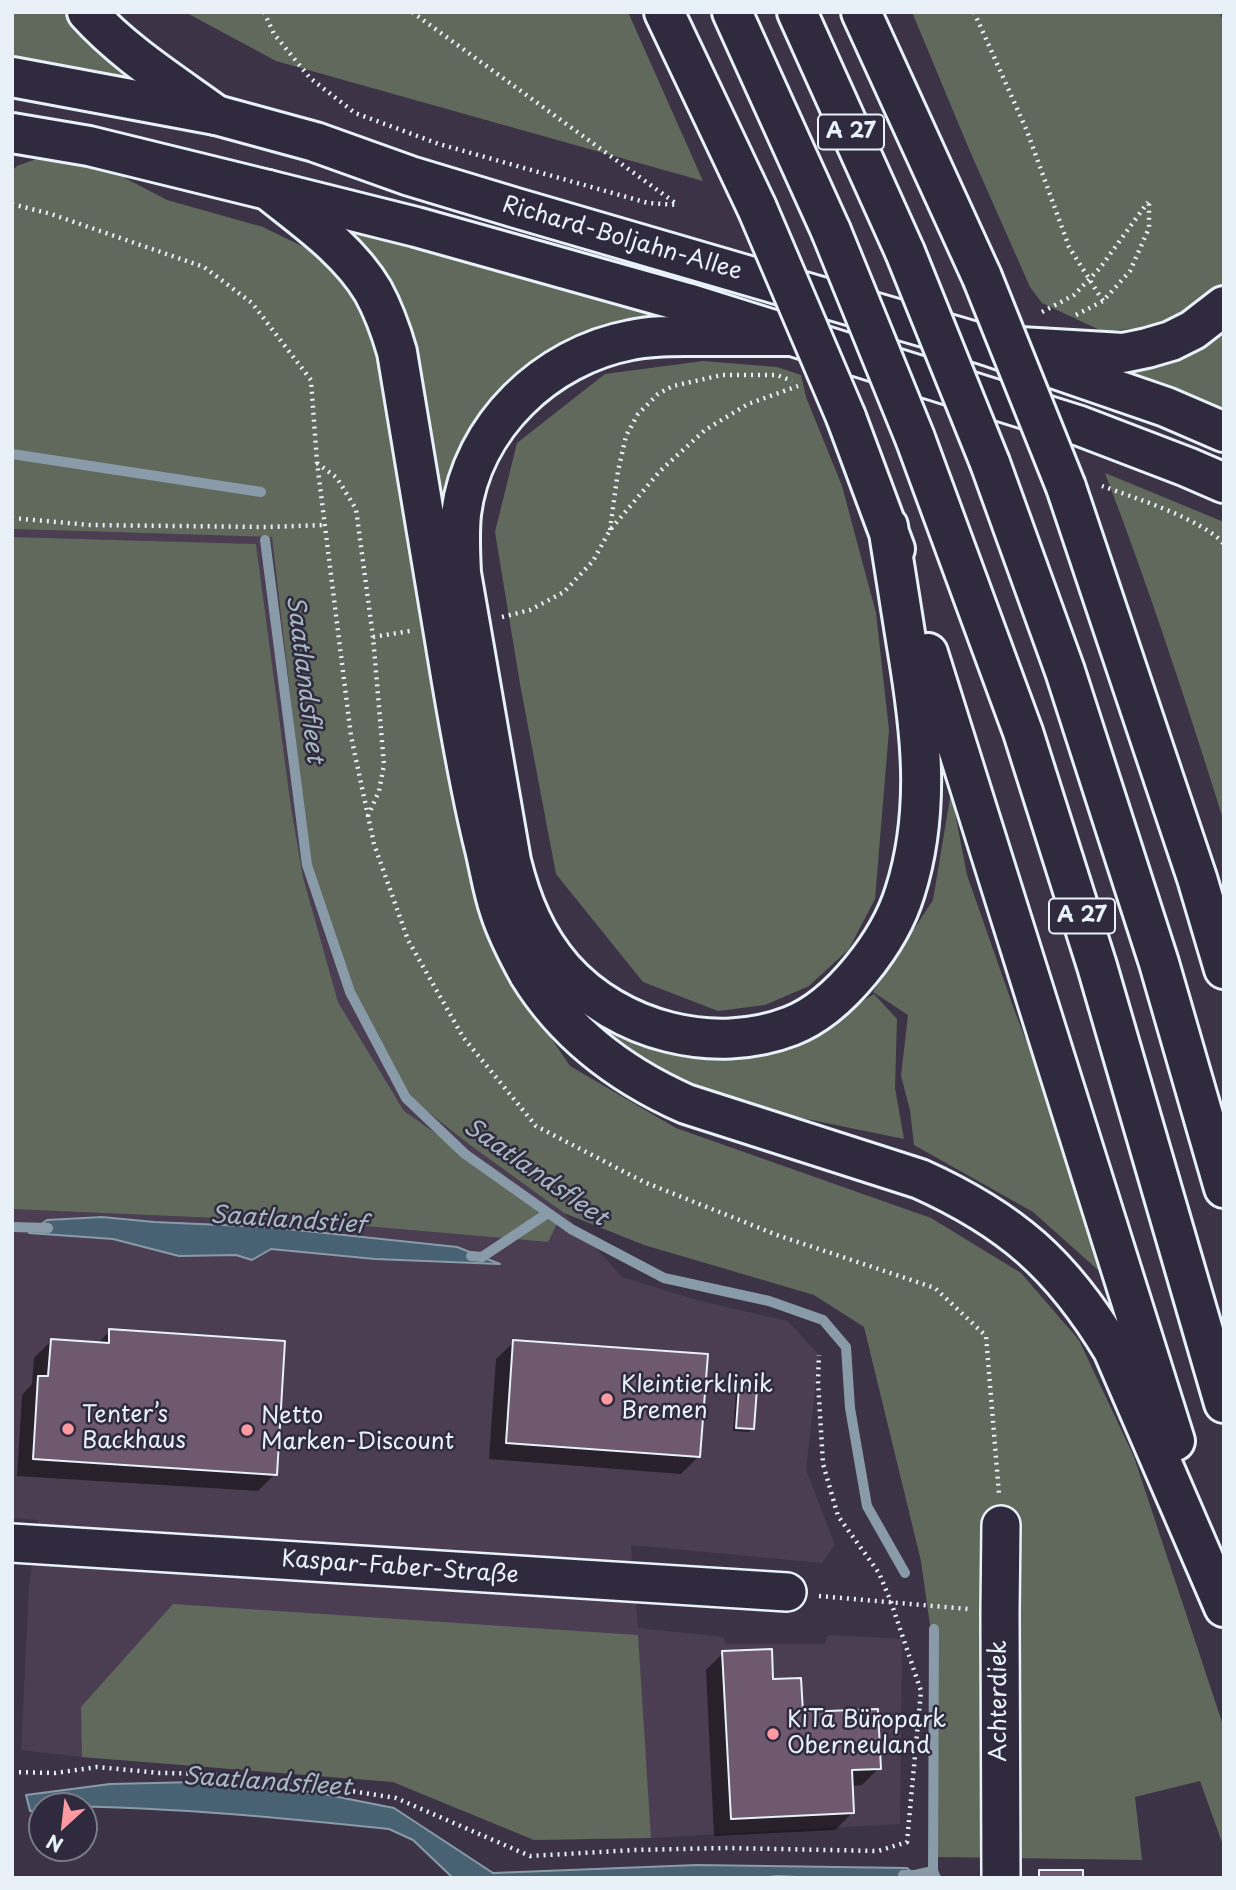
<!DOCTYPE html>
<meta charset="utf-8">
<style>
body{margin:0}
#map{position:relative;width:1236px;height:1890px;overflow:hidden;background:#3c3347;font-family:"Playpen Sans",sans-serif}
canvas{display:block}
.frame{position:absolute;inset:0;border:14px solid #e8f1f8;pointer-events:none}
.north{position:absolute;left:28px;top:1792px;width:70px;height:70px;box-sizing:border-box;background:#2f2a3d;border:2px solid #797a88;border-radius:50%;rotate:207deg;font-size:19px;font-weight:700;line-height:28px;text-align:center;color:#e8f1f8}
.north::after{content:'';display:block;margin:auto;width:24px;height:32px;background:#ff9aa2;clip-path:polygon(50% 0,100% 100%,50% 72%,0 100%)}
</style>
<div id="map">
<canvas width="1236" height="1890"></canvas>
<div class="frame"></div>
<div class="north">N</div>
</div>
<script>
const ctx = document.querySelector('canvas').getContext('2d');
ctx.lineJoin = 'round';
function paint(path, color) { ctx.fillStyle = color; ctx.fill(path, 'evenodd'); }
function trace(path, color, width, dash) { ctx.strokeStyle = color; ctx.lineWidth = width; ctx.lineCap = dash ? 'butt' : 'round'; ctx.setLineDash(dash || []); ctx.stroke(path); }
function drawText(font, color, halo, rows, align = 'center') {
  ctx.font = font + ' "Playpen Sans",sans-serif'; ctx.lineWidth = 5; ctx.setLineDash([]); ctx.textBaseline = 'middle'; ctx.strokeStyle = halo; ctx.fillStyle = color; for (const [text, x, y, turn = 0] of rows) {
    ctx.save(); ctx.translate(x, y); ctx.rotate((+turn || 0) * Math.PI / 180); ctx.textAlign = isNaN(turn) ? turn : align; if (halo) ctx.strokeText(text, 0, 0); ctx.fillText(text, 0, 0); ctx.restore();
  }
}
const built = new Path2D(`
 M12,529L272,537L311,875L346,996L409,1097L470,1145L564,1213L622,1277L700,1301L788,1321L819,1355L806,1470L835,1545L822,1563L631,1545L638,1628L724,1637L725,1644H825L828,1635L902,1639L900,1824L651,1838L534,1840L393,1782L82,1757L21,1750L29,1586L38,1520L12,1518V1209L330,1223L547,1242L559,1221L404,1111L338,1002L303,877L291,807L256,544L12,537Z`);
const green = new Path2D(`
 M12,12H73L158,86L33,60L12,58Z
 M185,12H628L703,181L276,61Z
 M912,12H1220L1224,26V284L1200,305L1151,326L1104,332L1042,303L1030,287L969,149Z
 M42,157L106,168L167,200L263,227L312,251L339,277L367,322L386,381L509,976L570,1066L676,1128L931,1218L1021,1273L1079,1340L1134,1457L1224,1728V1848L1200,1781L1135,1797L1142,1860L937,1857L936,1668L921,1561L864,1327L814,1295L644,1245L564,1213L470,1145L409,1097L346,996L311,875L272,537L12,529V171L17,166Z
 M346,227L669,316L576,342L447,525L434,448L408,325L346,235Z
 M1224,326V411L1109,369Z
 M703,361L777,367L801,375L806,397L842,486L876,613L889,730L875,899L849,949L809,986L765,1005L718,1011L643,982L556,874L520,684L495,532L517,443L605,374Z
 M1105,473L1224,522V822C1187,704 1149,588 1105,473Z
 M12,537L256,544L291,807L303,877L338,1002L404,1111L559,1220L548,1242L330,1223L12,1209Z
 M951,792L967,875L1015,1012L1069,1151L1107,1278L1033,1212L914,1145L910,1110L901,1076L908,1015L873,992L933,900Z
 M565,992L800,1039L874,994L897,1019L895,1088L904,1139L748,1107L676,1078L638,1060L596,1028Z
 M173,1604L638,1635L651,1838L534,1840L393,1782L82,1757L81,1707Z`);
const water = new Path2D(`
 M102,1217L154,1222L268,1227L457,1247L500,1264L375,1259L271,1249L252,1260L236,1255L179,1256L113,1239L29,1233L47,1220Z
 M197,1782L313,1792L394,1808L493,1873L697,1865L907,1868L915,1875L914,1878H818L777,1876L762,1878H453L413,1840L389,1829C274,1817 157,1806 42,1806V1810L30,1811L26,1795L110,1784Z`);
const shadow = new Path2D(`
 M110,1331L275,1474L258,1491L17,1476L22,1395L32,1384L34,1358L51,1341L97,1344Z
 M514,1342L699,1456L681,1474L489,1459L496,1359Z
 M740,1389L752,1429L749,1432L733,1431L736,1392Z
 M723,1653L801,1714L879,1768L862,1785L851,1786L853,1812L835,1830L714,1836L706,1670Z`);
const stream = new Path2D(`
 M12,454L261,492
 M265,540L307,865L350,992L406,1098L465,1154L571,1229L664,1278L769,1301L823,1320L846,1347L850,1408L867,1506L905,1573
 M12,1227L48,1228
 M471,1256L482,1257L548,1213
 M934,1629L933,1871L936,1878
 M903,1875H915L933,1871`);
const building = new Path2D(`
 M109,1329L285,1341L277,1475L33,1459L38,1376H48L51,1339L109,1343Z
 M513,1340L708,1354L700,1457L506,1443Z
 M739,1387L757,1388L754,1429L736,1428Z
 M772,1649L773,1679L801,1678L803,1712L878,1709L881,1769L852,1770L854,1813L731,1819L722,1651Z
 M1039,1870H1083V1878H1039Z`);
const path = new Path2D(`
 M264,12L274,34L310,78L355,113L439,144L648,203L678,205
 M412,12L678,205
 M974,12L1027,131L1069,247L1103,301
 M12,204L51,214L204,267L252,303L311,380L317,462L351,736L374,844L408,940L463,1037L536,1126L644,1182L777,1235L935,1288L986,1336L999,1494
 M1042,312L1074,295L1100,268L1148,202
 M1076,315L1103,301L1130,271L1149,228V200
 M317,463L337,478L356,509L373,637L384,765L379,791L368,816
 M1102,486C1135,498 1202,519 1224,544
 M12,518L90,525L267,527L325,525
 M610,530L618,471L626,436L638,414L658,394L673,386L722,375H777L792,381
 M502,617L530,610L564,592L593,561L610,530L660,471L705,430L748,404L798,386
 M373,637L410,631
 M819,1596L968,1609
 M12,1772L55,1773L97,1767L160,1773L220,1774L294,1782L396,1798L530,1856L635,1850L727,1848L878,1851L907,1842L921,1691L891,1602L879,1573L838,1516L823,1464L818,1381L819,1355`);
const minor = new Path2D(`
 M12,1543L787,1592
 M1001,1878L1000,1612L1001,1525`);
const major = new Path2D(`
 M12,77L216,115L315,142L410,176L516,208L986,345L1166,407L1224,432
 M12,133L89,146L268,190L416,227L687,303L1080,426L1187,467L1224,483`);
const highway = new Path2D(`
 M87,12C124,53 172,83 216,115
 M664,12L757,208
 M732,12L831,231
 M797,12L905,252
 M861,12L982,277
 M268,190C305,220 348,249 373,291C384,311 391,331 397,352C415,462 434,572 452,682C462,739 471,794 485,849C490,870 493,891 500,911C507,933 518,954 529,974C566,1034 623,1076 686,1104L920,1179C1011,1220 1062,1265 1113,1350L1224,1607
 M795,336C764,336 732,336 700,336C677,336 654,335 631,340C546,356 472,426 461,514C459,534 460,553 461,573L511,861C521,901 535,937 563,969C618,1031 714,1056 791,1026C840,1007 890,941 905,892C931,810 921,729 907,646C901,606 894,566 888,526
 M986,345L1123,353L1147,348L1171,341L1193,330L1224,306
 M846,417L895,549
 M915,438L1023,732L1097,966L1224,1403
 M990,463L1065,671L1159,963L1224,1188
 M1066,487L1197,878L1224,969
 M928,653L1175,1441`);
const highwayBridge = new Path2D(`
 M757,208L846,417
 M831,231L915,438
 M905,252L990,463
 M982,277L1066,487`);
const markers = [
 [607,1399,7,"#ff9aa2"],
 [68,1429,7,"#ff9aa2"],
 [247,1430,7,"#ff9aa2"],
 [773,1734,7,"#ff9aa2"]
];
const shields = [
 [851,132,66],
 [1082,916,66]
];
const shieldNames = [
 ["A 27",851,132],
 ["A 27",1082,916]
];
const streetNames = [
 ["Richard-Boljahn-Allee",622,239,16],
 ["Kaspar-Faber-Straße",400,1568,4],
 ["Achterdiek",1000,1701,-90]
];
const poiNames = [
 ["Kleintierklinik",621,1386],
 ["Bremen",621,1412],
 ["Tenter’s",82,1416],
 ["Backhaus",82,1442],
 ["Netto",261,1417],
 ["Marken-Discount",261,1443],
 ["KiTa Büropark",787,1721],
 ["Oberneuland",787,1747]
];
const waterNames = [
 ["Saatlandsfleet",304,679,83],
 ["Saatlandsfleet",535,1173,35],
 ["Saatlandstief",288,1221,4],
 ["Saatlandsfleet",267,1783,4]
];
paint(built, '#4b3e53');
paint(green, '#60695c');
paint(water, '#496273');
trace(water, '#899ba8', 2);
paint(shadow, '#0007');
trace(stream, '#899ba8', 10);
paint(building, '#6f596e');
trace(building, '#e8f1f8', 2);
trace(minor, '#e8f1f8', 42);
trace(major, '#e8f1f8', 44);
trace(highway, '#e8f1f8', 44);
trace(path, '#e8f1f8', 4.5, [2, 5]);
trace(minor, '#2f2a3d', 37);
trace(major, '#2f2a3d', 38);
trace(highway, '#2f2a3d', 38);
trace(highwayBridge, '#e8f1f8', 44, []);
trace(highwayBridge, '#2f2a3d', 38);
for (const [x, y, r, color] of markers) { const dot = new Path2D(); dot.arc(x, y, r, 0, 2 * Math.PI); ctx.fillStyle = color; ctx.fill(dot); trace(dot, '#2f2a3d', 2.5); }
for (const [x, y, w] of shields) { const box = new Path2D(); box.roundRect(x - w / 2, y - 17.5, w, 35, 5); ctx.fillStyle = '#2f2a3d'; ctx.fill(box); trace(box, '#e8f1f8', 2); }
drawText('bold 21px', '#e8f1f8', null, shieldNames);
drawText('23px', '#e8f1f8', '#2f2a3d', streetNames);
drawText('23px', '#e8f1f8', '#2f2a3d', poiNames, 'left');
drawText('italic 24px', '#a8b8c3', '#2f2a3d', waterNames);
</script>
